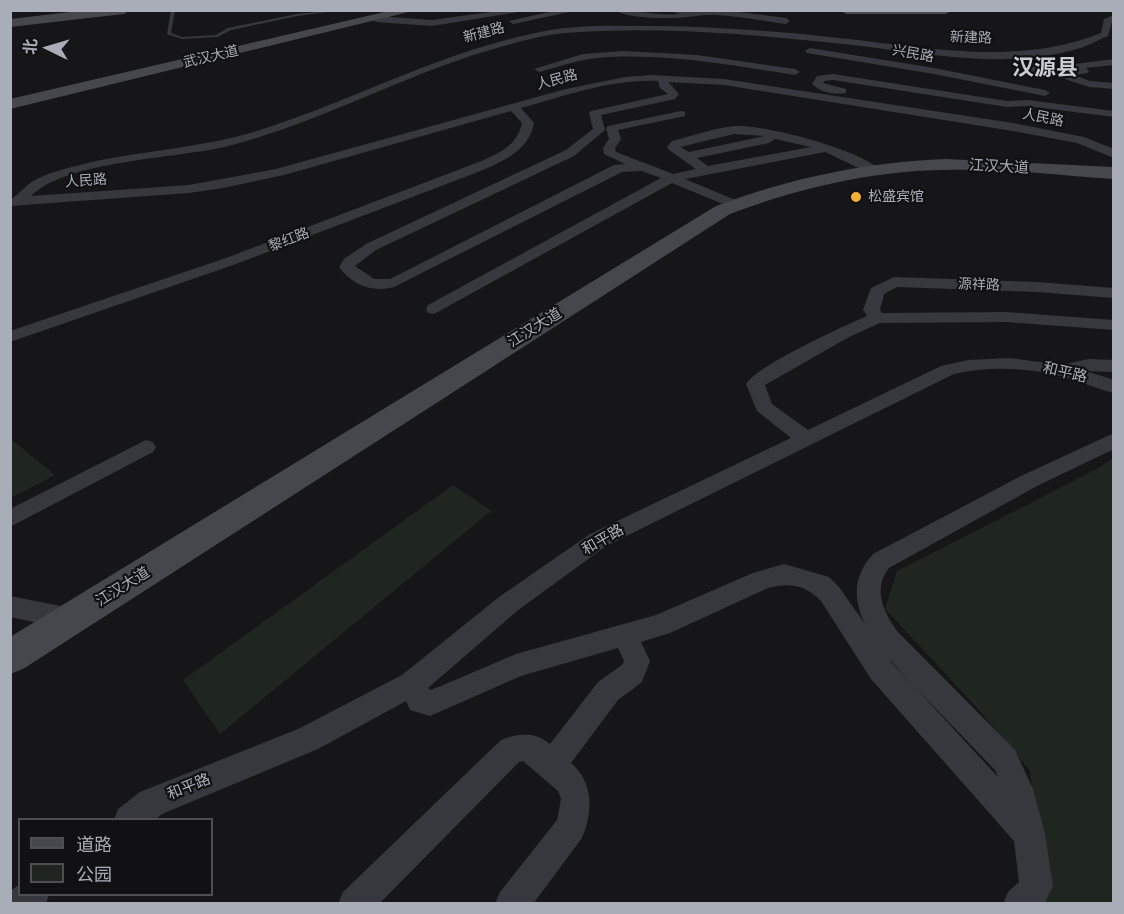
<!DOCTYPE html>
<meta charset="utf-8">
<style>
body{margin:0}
#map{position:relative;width:1124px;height:914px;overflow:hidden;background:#161618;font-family:"Open Sans","Noto Sans SC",sans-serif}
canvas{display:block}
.frame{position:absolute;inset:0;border:12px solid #a8adb8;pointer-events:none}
.legend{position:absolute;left:18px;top:818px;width:195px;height:78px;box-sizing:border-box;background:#111113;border:2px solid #4d4f55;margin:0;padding:8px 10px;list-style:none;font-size:18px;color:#a8adb8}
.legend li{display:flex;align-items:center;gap:12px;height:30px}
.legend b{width:30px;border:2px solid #4d4f55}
.north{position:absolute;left:18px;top:18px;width:60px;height:60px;-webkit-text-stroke:4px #111113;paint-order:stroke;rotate:275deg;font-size:16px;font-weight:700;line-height:24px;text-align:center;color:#a8adb8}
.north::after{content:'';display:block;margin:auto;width:21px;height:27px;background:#a8adb8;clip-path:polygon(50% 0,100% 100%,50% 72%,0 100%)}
</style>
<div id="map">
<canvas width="1124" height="914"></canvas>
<div class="frame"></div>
<ul class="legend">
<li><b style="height:8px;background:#45474d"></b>道路</li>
<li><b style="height:16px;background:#1e261f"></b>公园</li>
</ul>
<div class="north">北</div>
</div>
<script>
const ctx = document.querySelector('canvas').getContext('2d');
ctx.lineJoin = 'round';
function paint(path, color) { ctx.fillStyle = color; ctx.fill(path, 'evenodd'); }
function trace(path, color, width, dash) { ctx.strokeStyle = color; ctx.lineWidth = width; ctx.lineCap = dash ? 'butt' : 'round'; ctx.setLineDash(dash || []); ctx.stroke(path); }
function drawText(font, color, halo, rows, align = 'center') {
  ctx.font = font + ' "Open Sans","Noto Sans SC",sans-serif'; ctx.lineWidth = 4.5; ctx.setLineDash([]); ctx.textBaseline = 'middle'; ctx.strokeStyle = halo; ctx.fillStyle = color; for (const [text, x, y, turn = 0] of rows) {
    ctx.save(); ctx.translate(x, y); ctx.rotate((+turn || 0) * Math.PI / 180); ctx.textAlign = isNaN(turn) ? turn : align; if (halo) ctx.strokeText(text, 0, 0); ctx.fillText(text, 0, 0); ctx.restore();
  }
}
const green = new Path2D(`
 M10,438L55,475L11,498H10Z
 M1113,458V903H1044L1030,771L979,710L885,609L897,571L1097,469Z
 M453,485L491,511L220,734L183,680Z`);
const service = new Path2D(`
 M171,10H175L171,33L182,37L216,35L228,28L297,14L342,10L297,16L231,30L217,37L182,39L167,34Z`);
const minor = new Path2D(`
 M505,10H531L432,26L376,22L372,19L376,16L432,20Z
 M558,10H579L513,24L509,21Z
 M613,10C635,10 658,16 680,14L667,10L739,12L786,18L790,21L786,24C763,21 718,12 696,16C676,19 632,20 613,10Z
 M1114,15L1108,36C1098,40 1088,46 1077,49C999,72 912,50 833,43C746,34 654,26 566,33C540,35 515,43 490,50C401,76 319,123 228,146C177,159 67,160 31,196L189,185L276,169L566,89L625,77L652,75L724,79L1013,123L1084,137L1114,149V158L1077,143L1013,131L724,85L668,82L679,94L675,99L601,115L605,130L574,156L376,250L355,266L374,279H390L614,165L625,164L604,154L603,148L609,139L606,128L608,126L681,111L685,112V116L618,130L621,139L615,148L616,152L673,174L696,169L669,150L667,147L672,141C692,136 714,128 735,126C764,124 862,150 880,170L879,173H869L825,152L685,179L740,202L742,205L740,208L735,209L672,183L434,314L428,313L426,309L428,305L661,178L642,171L622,172L394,287C372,293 352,285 339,267L344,259L366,244L566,150L593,129L589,113L591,111L668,94L660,88L658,81C612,79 564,96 521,108L534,123C529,151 502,162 478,172L236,264L10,342V331L226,258L479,162C498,154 518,145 522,123L511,111L284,175L223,188L189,193L10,206V200C20,194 26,184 37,179C55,170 77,166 96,161C150,150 205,147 257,131C355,100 444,50 545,31C582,24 621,26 658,26C718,27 779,31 839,38C925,47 1017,67 1101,33L1104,19ZM734,134L765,136L689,152L680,147ZM775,139L811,147L708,166L697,158L769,143Z
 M810,48L934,68L1045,90L1050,93L1045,96L934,74L807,53L805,51Z
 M623,51L697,55L795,69L800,72L795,75C730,65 663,52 597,58C577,60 558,67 539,72L534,69L583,54Z
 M1114,59V65L1086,68L1089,71L1088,73L1074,75L1090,81L1114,83V89L1089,87L1065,79V71L1053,77L1021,72L1016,69L1021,66H1058Z
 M833,74L1007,101L1027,100L1114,111V117L1027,106L1007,107L833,80L824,81L823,83L846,89V93C834,95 820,92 812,84L817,76Z
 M894,277L1037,282L1114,288V298L1037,292L897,287L884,294L880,310L882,313L1006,312L1114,320V330L1006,322L880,323L849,337L765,385L772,404L808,430L941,366L968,360L1010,358L1061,365L1089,359L1114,360V372L1086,371L1114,380V393C1098,389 1084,383 1069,378C1032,368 992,365 954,374L606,546L517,611L428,688L430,690L441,686L516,654L656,615L753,573L784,564L829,577L839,587L865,624C853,599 853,576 873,554L1021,476L1114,433V449L1037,486L889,568C872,589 884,613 898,632L1015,750L1033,789L1045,834L1053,886L1044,904H1003L1008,892L1019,882L1014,841L871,679L821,601C806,585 789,582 768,588L670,633L641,642L650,661L642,682L618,700L571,763C594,783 593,812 582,838L533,904H495L500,892L557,820L561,799L558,791L523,761L519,762L379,904H338L343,892L501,740C518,733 535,731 550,744L598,682L622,665L624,661L618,648L521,676L430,716L410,710L406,701L318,749L162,814L155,820H114L118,809L140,792L298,729L402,675L499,597L590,534L791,438L757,411L746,384C758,365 842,327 867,316L863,310L871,288ZM890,661L995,770L998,777L891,661Z
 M146,440L153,442L156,447L153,452L10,527V509Z
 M10,596L71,608L80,611L84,619L80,627L71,630L10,617Z
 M20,884V894H49L46,904H10V891Z`);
const secondary = new Path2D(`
 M88,10H130L124,14L10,27V19Z
 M393,10H417L10,109V99Z
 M840,10H952L946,14H846Z
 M946,159L1114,167V179C1057,175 1001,168 944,170C870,171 799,188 730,214L23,669L10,674V637L716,206C791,178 866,162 946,159Z`);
const markers = [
 [856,197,6,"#f2b134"]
];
const farStreetnames = [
 ["新建路",484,33,-15],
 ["新建路",971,38,2],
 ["兴民路",913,54,10],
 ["武汉大道",211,57,-13],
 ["人民路",557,80,-15],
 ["人民路",1043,118,11],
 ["人民路",86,181,-4],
 ["黎红路",289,240,-21],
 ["源祥路",979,285,2]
];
const farPoinames = [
 ["松盛宾馆",868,197]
];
const streetNames = [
 ["江汉大道",999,167,3],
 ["江汉大道",535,328,-32],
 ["和平路",1065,373,13],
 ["和平路",603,540,-30],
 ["江汉大道",123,587,-32],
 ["和平路",189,787,-22]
];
const farTownnames = [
 ["汉源县",1045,69]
];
paint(green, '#1e261f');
paint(service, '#37383d');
paint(minor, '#37383d');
paint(secondary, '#45474d');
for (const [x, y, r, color] of markers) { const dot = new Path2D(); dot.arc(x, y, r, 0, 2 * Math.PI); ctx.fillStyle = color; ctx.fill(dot); trace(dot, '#111113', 2); }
drawText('14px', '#a8adb8', '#111113', farStreetnames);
drawText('14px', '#a8adb8', '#111113', farPoinames, 'left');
drawText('15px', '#a8adb8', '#111113', streetNames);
drawText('bold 22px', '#c9ccd4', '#111113', farTownnames);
</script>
